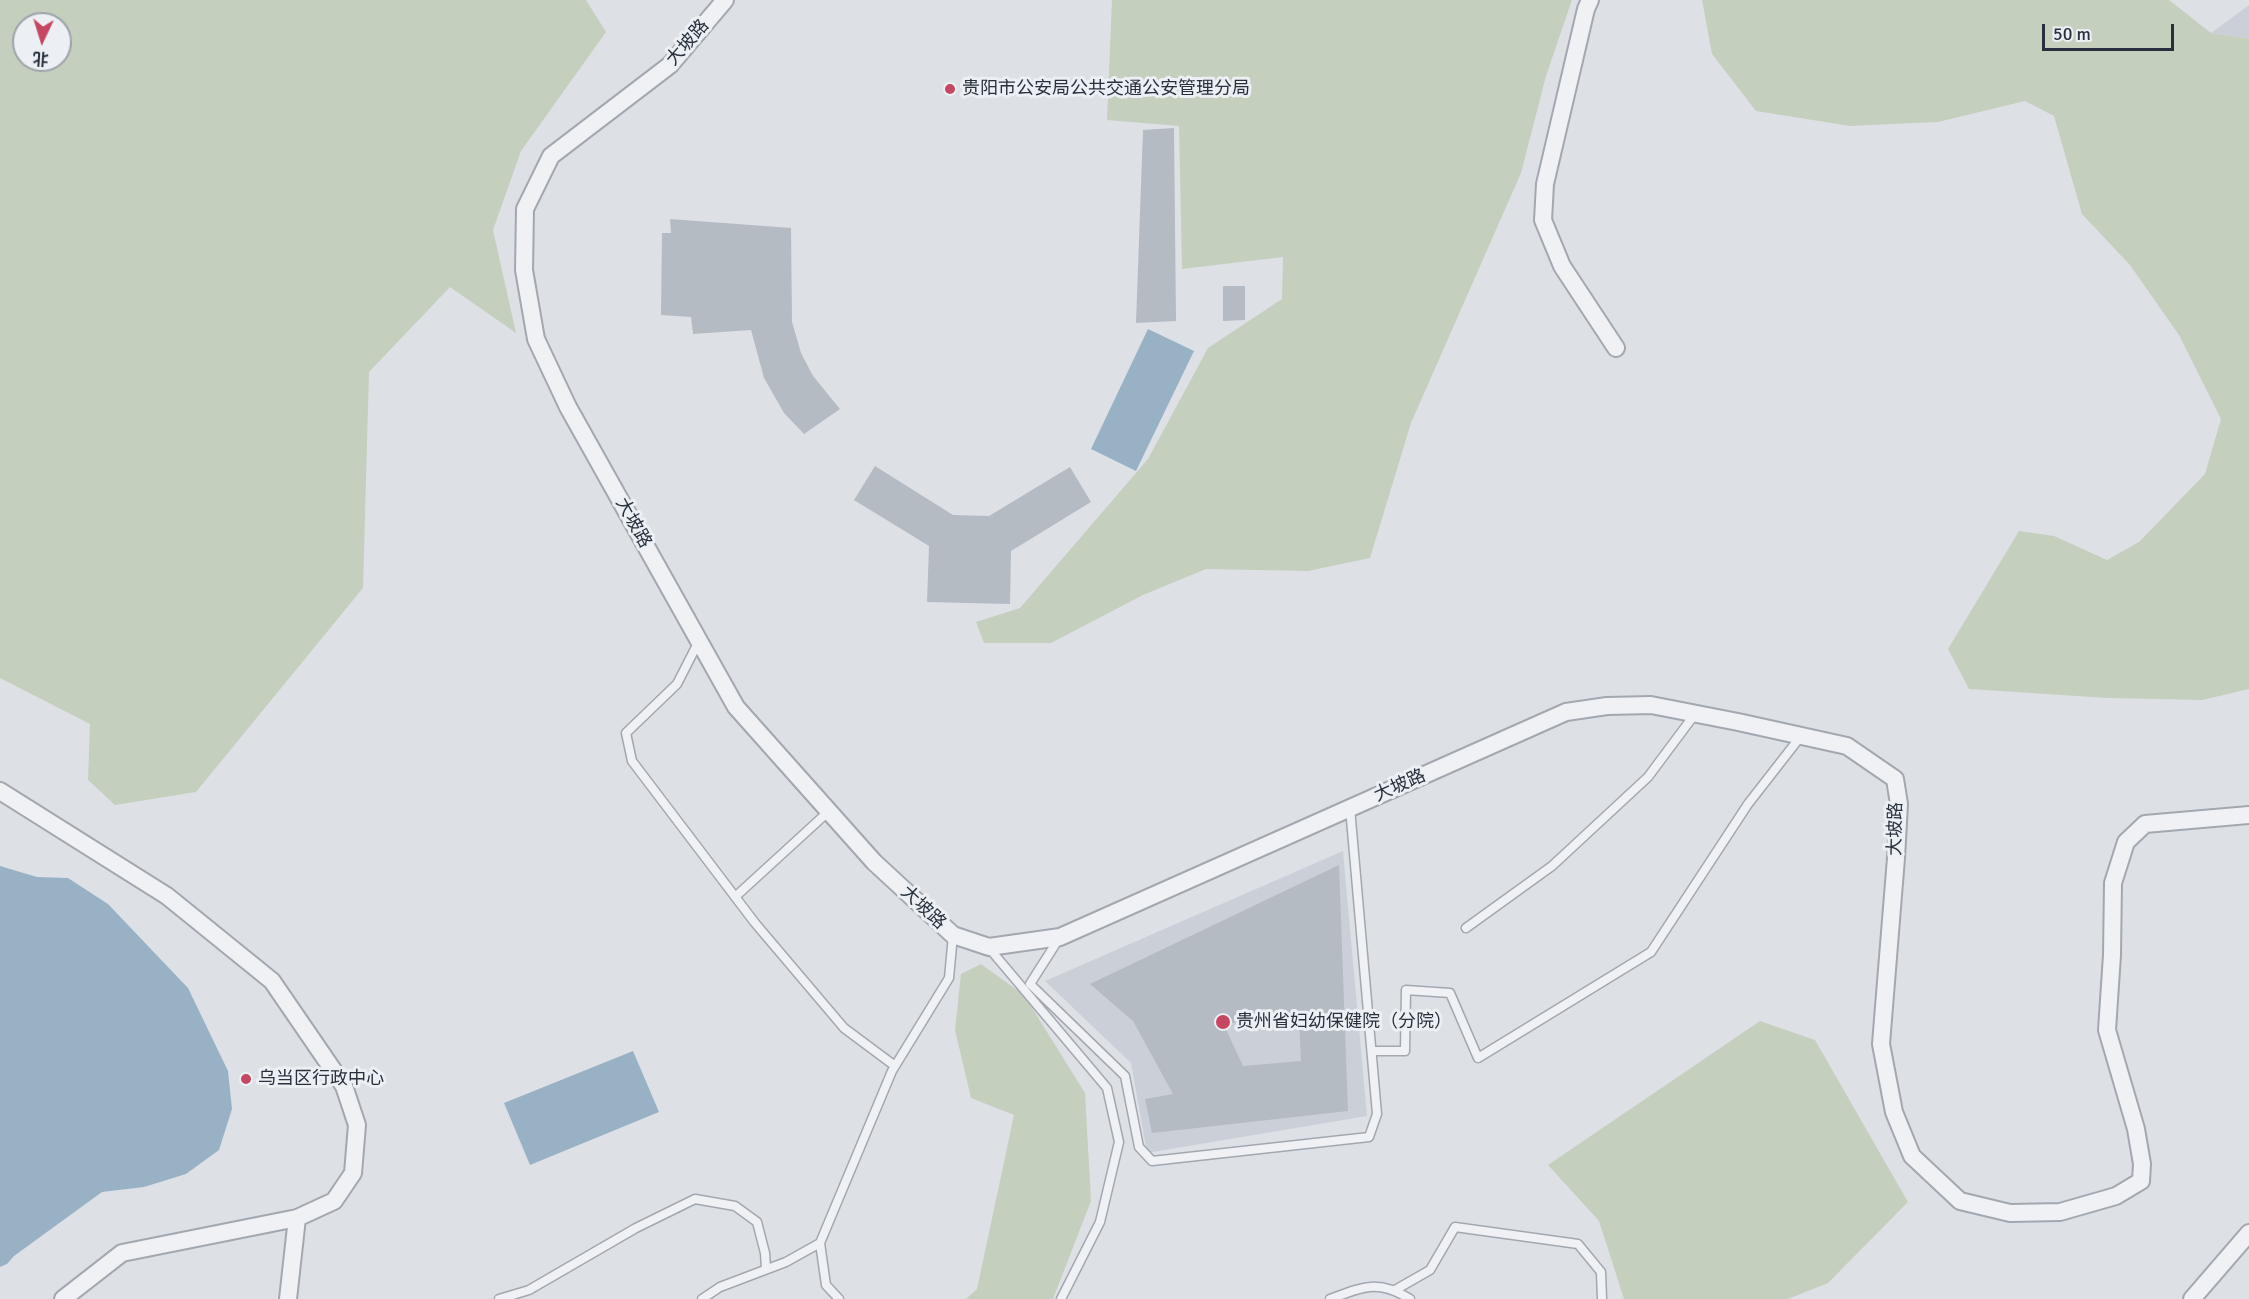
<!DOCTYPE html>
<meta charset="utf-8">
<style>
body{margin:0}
#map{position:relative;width:2249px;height:1299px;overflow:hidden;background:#dde1e6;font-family:Signika,"Noto Sans SC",sans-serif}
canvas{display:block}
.north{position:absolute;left:12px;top:12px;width:60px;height:60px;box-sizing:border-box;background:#ecf0f4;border:2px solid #9da3aa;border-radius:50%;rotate:184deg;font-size:16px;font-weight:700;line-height:24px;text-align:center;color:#27303c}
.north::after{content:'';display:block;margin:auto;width:21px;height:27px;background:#c64761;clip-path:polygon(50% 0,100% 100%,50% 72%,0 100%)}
.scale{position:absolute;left:2042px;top:24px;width:132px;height:27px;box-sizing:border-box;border:3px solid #27303c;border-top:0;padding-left:8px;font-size:18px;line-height:21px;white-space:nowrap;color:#27303c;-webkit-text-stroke:4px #ecf0f4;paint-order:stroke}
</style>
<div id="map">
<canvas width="2249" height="1299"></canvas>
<div class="north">北</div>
<div class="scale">50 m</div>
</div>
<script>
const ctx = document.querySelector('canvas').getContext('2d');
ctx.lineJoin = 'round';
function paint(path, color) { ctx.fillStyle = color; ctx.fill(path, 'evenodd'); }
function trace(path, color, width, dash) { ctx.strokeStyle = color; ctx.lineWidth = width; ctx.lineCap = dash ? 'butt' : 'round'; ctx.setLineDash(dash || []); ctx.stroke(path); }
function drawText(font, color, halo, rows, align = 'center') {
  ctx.font = font + ' Signika,"Noto Sans SC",sans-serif'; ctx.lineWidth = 6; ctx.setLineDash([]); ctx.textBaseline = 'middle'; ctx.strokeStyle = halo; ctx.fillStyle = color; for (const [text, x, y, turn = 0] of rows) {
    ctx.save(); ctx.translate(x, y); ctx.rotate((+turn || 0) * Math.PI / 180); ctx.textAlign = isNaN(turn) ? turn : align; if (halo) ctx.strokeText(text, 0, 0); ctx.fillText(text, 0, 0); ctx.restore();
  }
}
const built = new Path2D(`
 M2249,5V39L2211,33Z
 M1343,851L1367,1116L1147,1153L1131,1063L1045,981Z`);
const green = new Path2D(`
 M0,0H586L606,32L521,151L493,230L516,333L450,287L369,372L363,588L196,792L115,805L88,780L90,724L0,678ZM24,24H60V60H24Z
 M1112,0H1572L1546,76L1521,173L1411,423L1370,558L1308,571L1206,569L1143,595L1051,643H984L976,622L1020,608L1148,459L1208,348L1282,299L1283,257L1182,269L1179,126L1107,120Z
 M1702,0H2169L2211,33L2249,39V689L2202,700L2108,698L1969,689L1948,649L2019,531L2054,536L2107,560L2139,542L2205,474L2221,419L2179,335L2130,265L2082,214L2054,116L2025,101L1938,122L1850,126L1756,111L1712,54Z
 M981,964L1024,995L1085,1093L1091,1201L1053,1299H966L977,1289L1014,1115L971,1098L955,1030L961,974Z
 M1760,1021L1815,1040L1908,1202L1828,1283L1788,1299H1624L1599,1221L1548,1165Z`);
const water = new Path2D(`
 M1148,329L1194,351L1136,471L1091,449Z
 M0,866L37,877L68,878L108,904L188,988L228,1071L232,1109L219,1150L186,1174L144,1187L102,1192L14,1256L7,1264L0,1267Z
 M633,1051L659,1112L530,1165L504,1103Z`);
const building = new Path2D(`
 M1174,128L1176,321L1136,323L1143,130Z
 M670,219L791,228L792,322L801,353L813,376L840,409L804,434L784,413L764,378L751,330L693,334L691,317L661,315L662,233H671Z
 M1223,286H1245V320L1223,321Z
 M875,466L953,515L989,516L1070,467L1091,502L1011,551L1010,604L927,602L929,546L854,500Z
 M1339,865L1348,1111L1152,1133L1145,1099L1173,1094L1133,1021L1090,984ZM1299,1021L1301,1061L1243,1066L1223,1023Z`);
const lane = new Path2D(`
 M699,641L677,684L626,733L632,761L755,923L844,1028L895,1066
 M735,897L829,811
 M1466,928L1552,866L1648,777L1695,714
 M1060,937L1030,984L1125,1076L1139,1147L1152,1161L1369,1137L1377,1114L1350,808
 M989,948L1107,1088L1119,1142L1100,1222L1061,1299
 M1372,1051H1405L1406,990L1450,993L1478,1058L1651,952L1748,804L1801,736
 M820,1243L826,1285L839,1299
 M1395,1290L1430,1270L1455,1227L1578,1244L1601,1272L1602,1299
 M499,1299L529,1290L636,1228L695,1199L735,1206L757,1222L765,1253L766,1269
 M702,1299L720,1287L786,1262L820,1243L892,1071L949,978L953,935
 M1330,1299C1363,1287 1378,1279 1410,1299`);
const street = new Path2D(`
 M725,0L670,65L551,156L525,209L524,270L536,339L568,407L736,707L874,862L953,935L989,947L1060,937L1566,712L1607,706L1651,705L1738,722L1847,746L1895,779L1899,804L1896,858L1881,1044L1894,1112L1912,1156L1960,1201L2010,1213L2060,1212L2116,1196L2141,1181L2142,1164L2136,1129L2107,1030L2112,955L2113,883L2126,842L2145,824L2249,815
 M1590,0L1586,9L1545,184L1543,220L1562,266L1616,348
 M0,791L167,896L272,981L344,1086L357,1125L353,1173L334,1201L297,1218L122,1253L63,1299
 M288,1299L297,1218
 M2192,1299L2249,1233`);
const markers = [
 [950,89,6,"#c64761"],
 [1223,1022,8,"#c64761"],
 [246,1079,6,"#c64761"]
];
const streetNames = [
 ["大坡路",688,43,-49],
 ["大坡路",633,523,61],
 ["大坡路",1400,786,-24],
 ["大坡路",1896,829,-89],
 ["大坡路",923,908,43]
];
const poiNames = [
 ["贵阳市公安局公共交通公安管理分局",962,89],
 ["贵州省妇幼保健院（分院）",1236,1022],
 ["乌当区行政中心",258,1079]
];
paint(built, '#cbd0d8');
paint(green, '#c4cfbe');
paint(water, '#99b1c5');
paint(building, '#b4bbc2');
trace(lane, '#a3a8b0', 11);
trace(street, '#a3a8b0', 20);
trace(lane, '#eff1f5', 8);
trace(street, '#eff1f5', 16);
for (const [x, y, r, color] of markers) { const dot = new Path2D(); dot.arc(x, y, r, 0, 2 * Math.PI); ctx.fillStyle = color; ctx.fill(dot); trace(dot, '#ecf0f4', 2); }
drawText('18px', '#27303c', '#ecf0f4', streetNames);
drawText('18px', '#27303c', '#ecf0f4', poiNames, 'left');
</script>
